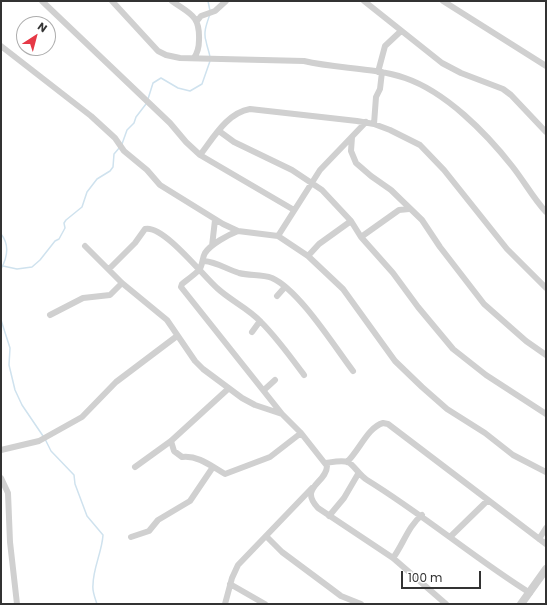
<!DOCTYPE html>
<style>
body{margin:0}
#map{position:relative;width:547px;height:605px;overflow:hidden;background:#fff;font-family:Poppins,sans-serif}
canvas{display:block}
.frame{position:absolute;inset:0;border:2px solid #333;pointer-events:none}
.north{position:absolute;left:16px;top:16px;width:40px;height:40px;box-sizing:border-box;background:#fff;border:1px solid #adadad;border-radius:50%;rotate:36deg;font-size:11px;font-weight:700;line-height:16px;text-align:center;color:#333}
.north::after{content:'';display:block;margin:auto;width:14px;height:18px;background:#e63946;clip-path:polygon(50% 0,100% 100%,50% 72%,0 100%)}
.scale{position:absolute;left:401px;top:571px;width:80px;height:18px;box-sizing:border-box;border:2px solid #333;border-top:0;padding-left:5px;font-size:12px;line-height:14px;white-space:nowrap;color:#333;-webkit-text-stroke:3px #fff;paint-order:stroke}
</style>
<div id="map">
<canvas width="547" height="605"></canvas>
<div class="frame"></div>
<div class="north">N</div>
<div class="scale">100 m</div>
</div>
<script>
const ctx = document.querySelector('canvas').getContext('2d');
ctx.lineJoin = 'round';
function trace(path, color, width, dash) { ctx.strokeStyle = color; ctx.lineWidth = width; ctx.lineCap = dash ? 'butt' : 'round'; ctx.setLineDash(dash || []); ctx.stroke(path); }
const stream = new Path2D(`
 M208,1L210,11
 M210,14C207,23 203,32 206,41C207,47 209,51 210,57
 M148,99L153,83L161,78L178,88L190,91L202,84L210,61
 M122,144L127,130L134,123L136,117L146,104
 M1,234C10,245 7,258 1,269
 M3,266L17,269L32,267L40,260L55,241L59,239L65,228L64,223L66,220L82,207L87,192L97,179L110,171L113,167L114,154L120,147
 M1,320L10,348L9,365L15,390L22,405L43,436
 M45,439L51,451L74,475L75,484L87,516L103,535C102,552 93,568 93,585C92,591 95,598 97,604`);
const minor = new Path2D(`
 M42,1L170,123L186,142L200,155L294,210
 M112,1L158,51L166,55L180,58L304,61C337,69 373,67 405,78C446,92 486,133 512,166C524,181 533,198 546,212
 M172,1C190,14 200,15 199,40C199,47 198,52 194,58
 M364,1L442,63L461,73L503,89L511,95L546,132
 M443,1L546,66
 M197,21L201,16L215,11L226,1
 M1,46L91,116L115,138L124,151L147,170L160,185L223,224L238,231L278,236L308,256L343,289L395,361L422,387L447,409L485,433L513,455L546,472
 M378,72L385,46L401,31
 M374,124L376,97L380,89L382,72
 M219,131L234,142L292,170L322,190L351,221L361,237L393,273L418,307L453,349L486,375L546,414
 M352,137L351,151L356,163L371,176L391,190L422,220L440,247L484,304L526,341L546,355
 M200,155C214,137 227,113 250,109L357,121L374,124L390,130L420,145L444,170L507,249L546,288
 M238,231C228,235 211,244 205,253C202,258 203,265 199,270C194,275 187,280 182,284L181,287L282,414
 M278,236L320,170L366,122
 M361,237L399,210L409,209
 M85,246L122,283L167,320L195,361L203,369L242,398L255,405L282,414L301,433L327,466C327,483 298,487 318,508L393,558L446,604
 M212,246L215,220
 M308,256L319,244L351,221
 M204,261C217,262 226,269 239,273C250,276 261,274 272,278C299,290 334,346 353,371
 M109,269L135,243L145,229C163,224 204,277 217,288C231,301 248,308 261,322C277,338 290,356 304,375
 M277,296L285,287
 M50,315L83,298L110,295L122,283
 M252,332L260,321
 M264,390L275,380
 M171,441L174,451L182,457C198,455 211,466 225,474L270,457L301,433
 M1,450L39,441L82,417L116,382L177,336
 M347,462C359,451 368,427 383,423L388,424L546,544
 M326,463C333,462 341,460 348,462C353,464 360,476 367,480C424,515 474,558 530,593
 M135,467L171,441L228,389
 M1,478L8,493L10,542L17,604
 M329,516L344,498L358,474
 M131,537L149,531L158,520L190,501L213,467
 M267,537L282,552L329,587L341,596L361,604
 M450,537L488,500
 M539,539L546,528
 M393,558C403,545 408,526 422,515
 M230,584L265,604
 M225,604L232,578L238,565L312,488`);
const tertiary = new Path2D(`
 M521,604L546,569`);
trace(stream, '#cfe2ee', 1.5);
trace(minor, '#d0d0d0', 6);
trace(tertiary, '#d0d0d0', 8);
</script>
